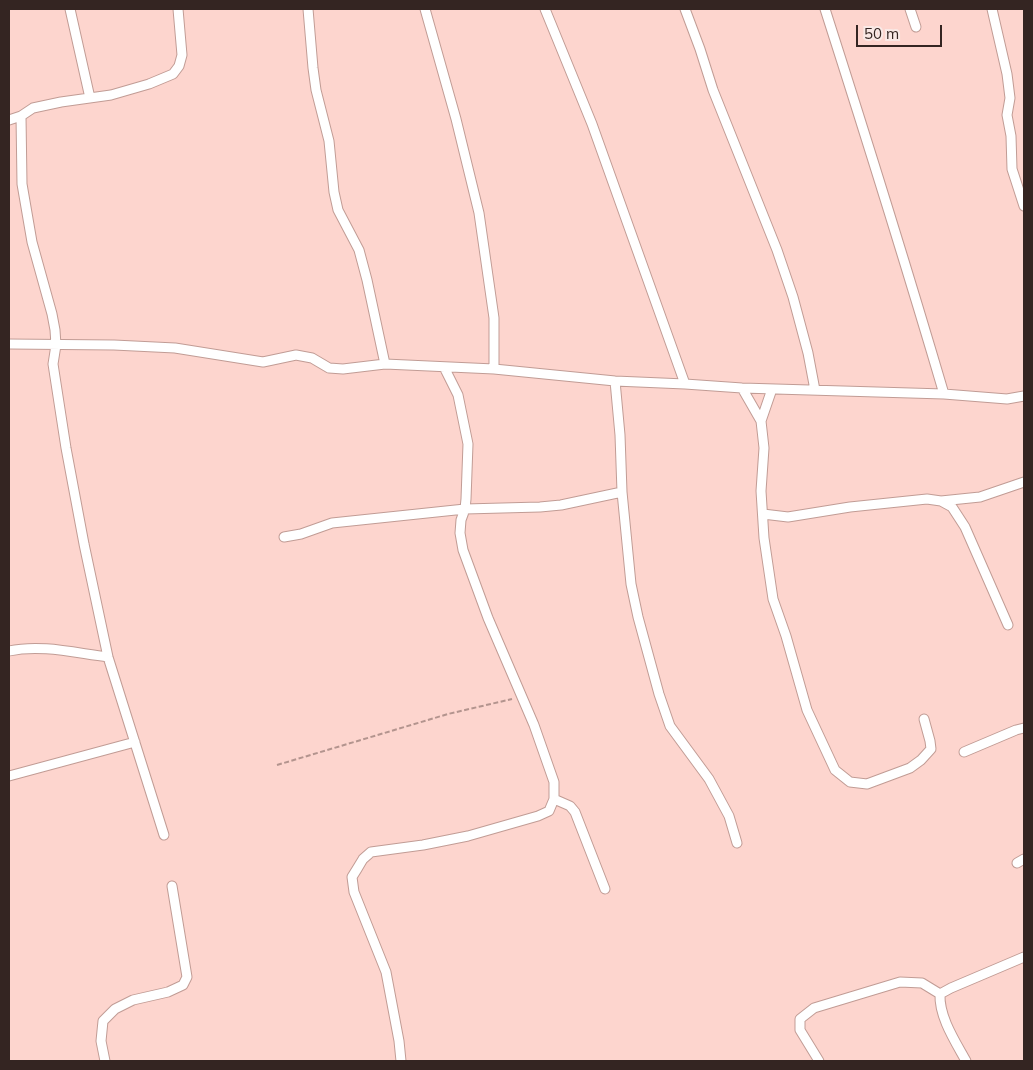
<!DOCTYPE html>
<style>
body{margin:0}
#map{position:relative;width:1033px;height:1070px;overflow:hidden;background:#fdd5ce;font-family:Mulish,sans-serif}
canvas{display:block}
.frame{position:absolute;inset:0;border:10px solid #342522;pointer-events:none}
.scale{position:absolute;left:856px;top:25px;width:86px;height:22px;box-sizing:border-box;border:2px solid #342522;border-top:0;padding-left:6px;font-size:15px;line-height:18px;white-space:nowrap;color:#342522;-webkit-text-stroke:4px #f9e9e6;paint-order:stroke}
</style>
<div id="map">
<canvas width="1033" height="1070"></canvas>
<div class="frame"></div>
<div class="scale">50 m</div>
</div>
<script>
const ctx = document.querySelector('canvas').getContext('2d');
ctx.lineJoin = 'round';
function trace(path, color, width, dash) { ctx.strokeStyle = color; ctx.lineWidth = width; ctx.lineCap = dash ? 'butt' : 'round'; ctx.setLineDash(dash || []); ctx.stroke(path); }
const path = new Path2D(`
 M277,765L448,714L512,699`);
const minor = new Path2D(`
 M70,9L90,98
 M308,9L313,68L316,90L329,141L334,192L338,210L359,250L367,280L385,364
 M425,9L456,119L479,213L494,318V369
 M545,9L592,124L685,384
 M685,9L700,49L713,90L777,250L793,297L808,353L815,390
 M825,9C866,137 906,265 944,394
 M910,9L916,27
 M992,9L1007,74L1010,98L1007,115L1011,136L1012,169L1024,206
 M9,120L21,116
 M9,344L114,345L175,348L263,362L296,355L312,358L329,368L343,369L385,364L494,369L615,381L685,384L742,388L944,394L1007,399L1024,396
 M615,381L620,435L622,492L631,584L638,617L659,694L670,726L709,779L729,816L737,843
 M742,388L761,421
 M772,389L761,421L764,448L761,491L764,538L773,599L786,636L807,710L835,770L850,782L867,784L910,768L921,760L931,749L930,741L924,719
 M941,501L980,497L1024,482
 M763,514L788,517L850,507L927,499L941,501L952,507L965,527L1008,625
 M284,537L301,534L332,523L465,509L540,507L561,505L622,492
 M9,651C41,644 75,653 108,657
 M964,752L1016,730L1024,728
 M9,776L135,742
 M554,799L570,806L575,812L605,889
 M164,835L108,657L84,544L66,448L53,364L56,345L55,330L52,314L32,242L22,184L21,116L33,108L61,102L111,95L149,84L173,74L179,66L182,55L178,9
 M1017,863L1024,859
 M105,1061L101,1041L103,1021L115,1009L133,1000L168,992L183,985L187,977L172,886
 M401,1061L399,1041L386,972L354,892L352,877L357,869L363,859L371,852L423,845L468,836L538,816L549,811L554,799V782L534,725L488,618L463,550L460,533L461,520L465,509L466,499L468,444L458,395L444,367
 M819,1061L800,1030V1019L814,1008L900,982L922,983L940,994
 M966,1061C955,1041 939,1017 940,994L951,988L1024,957`);
trace(minor, '#c19c95', 11);
trace(path, '#b3948e', 2, [5, 2.5]);
trace(minor, '#fff', 9);
</script>
